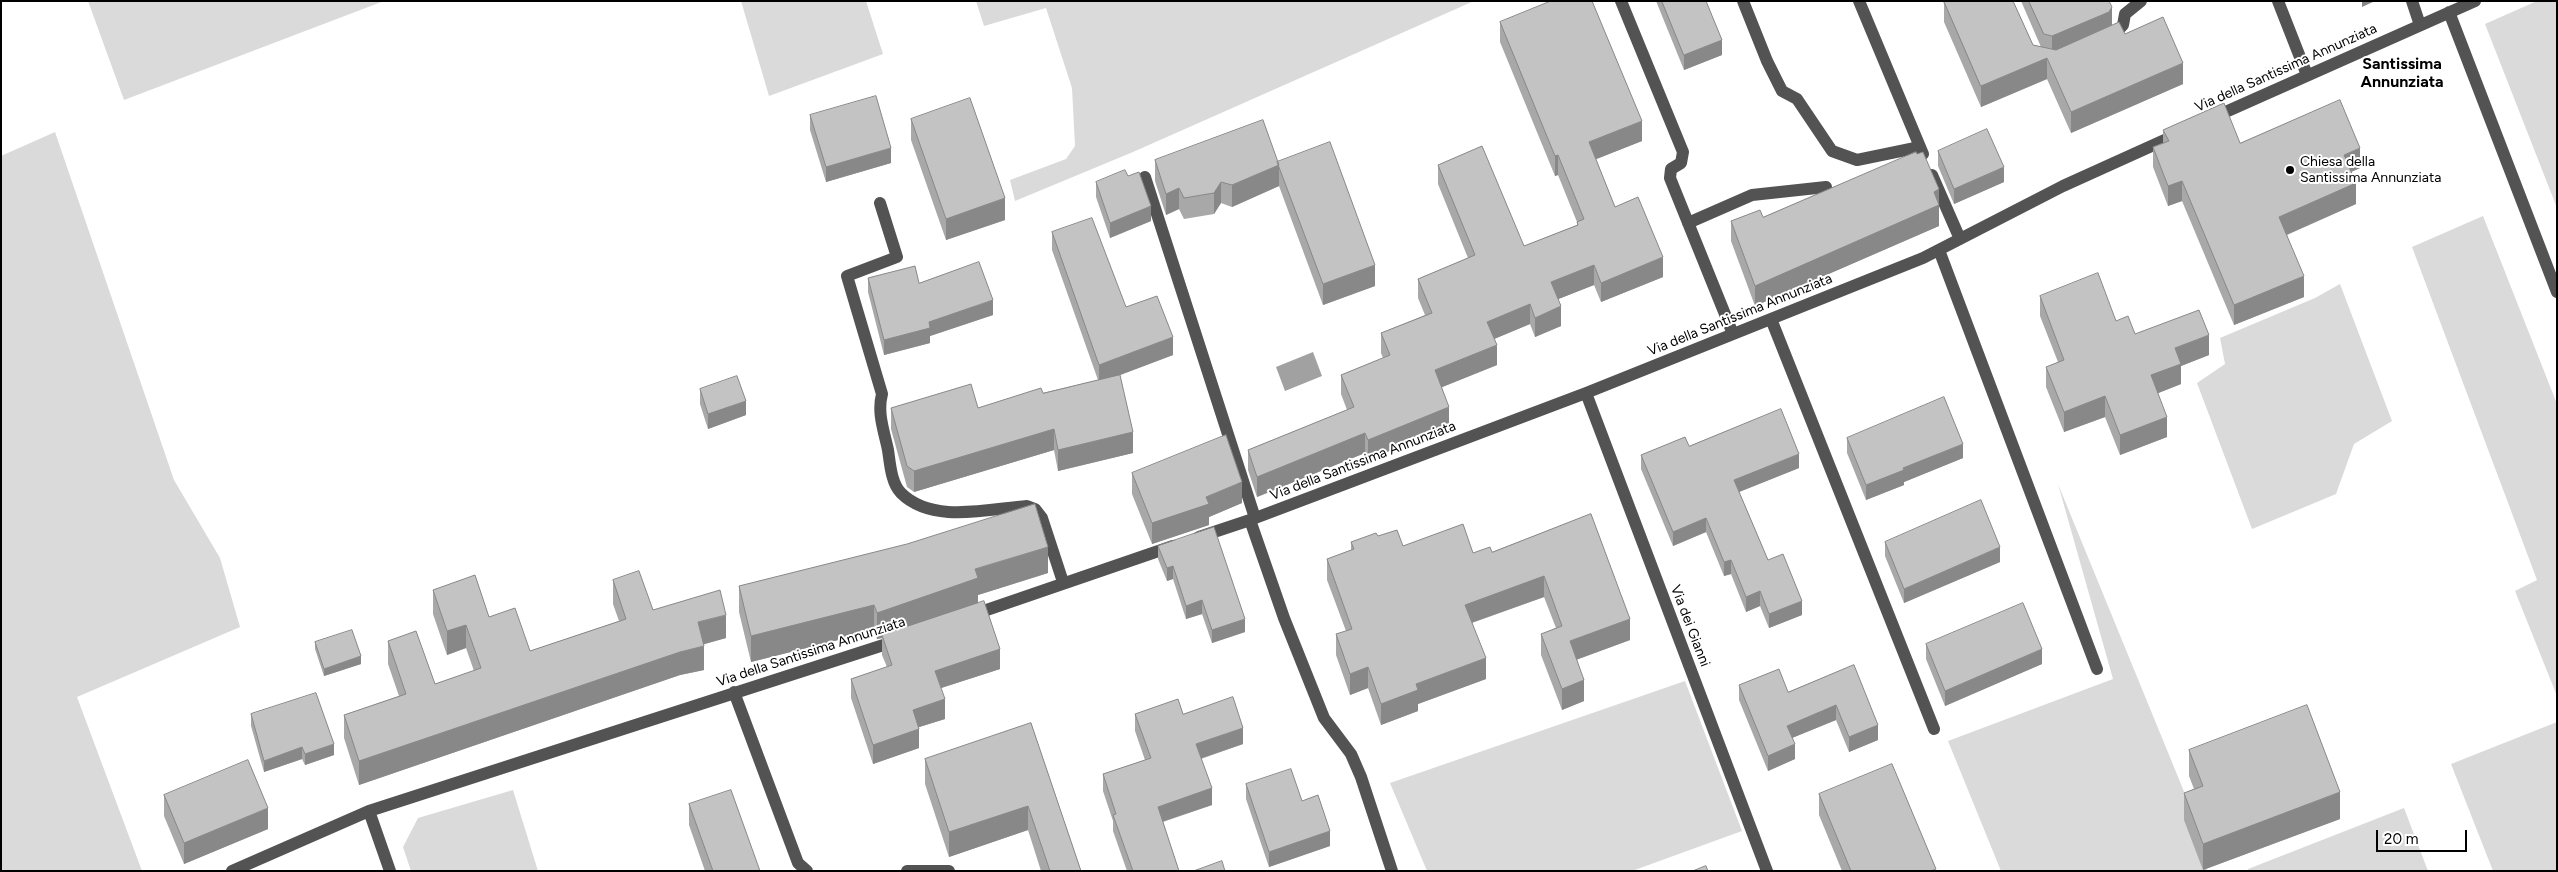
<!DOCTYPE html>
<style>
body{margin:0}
#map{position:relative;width:2558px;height:872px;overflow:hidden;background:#fff;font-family:Figtree,sans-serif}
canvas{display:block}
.frame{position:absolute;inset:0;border:2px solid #000;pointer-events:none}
.scale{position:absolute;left:2376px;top:830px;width:91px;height:22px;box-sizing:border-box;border:2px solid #000;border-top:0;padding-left:6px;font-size:15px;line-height:18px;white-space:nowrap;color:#000;-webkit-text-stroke:4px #fff;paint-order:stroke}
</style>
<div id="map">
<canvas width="2558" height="872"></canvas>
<div class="frame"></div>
<div class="scale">20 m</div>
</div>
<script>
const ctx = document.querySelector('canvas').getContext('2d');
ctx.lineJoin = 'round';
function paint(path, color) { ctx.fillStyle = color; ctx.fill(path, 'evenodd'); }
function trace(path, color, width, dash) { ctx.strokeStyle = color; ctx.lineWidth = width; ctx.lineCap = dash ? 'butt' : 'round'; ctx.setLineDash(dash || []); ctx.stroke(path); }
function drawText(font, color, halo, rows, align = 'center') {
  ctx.font = font + ' Figtree,sans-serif'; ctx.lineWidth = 4; ctx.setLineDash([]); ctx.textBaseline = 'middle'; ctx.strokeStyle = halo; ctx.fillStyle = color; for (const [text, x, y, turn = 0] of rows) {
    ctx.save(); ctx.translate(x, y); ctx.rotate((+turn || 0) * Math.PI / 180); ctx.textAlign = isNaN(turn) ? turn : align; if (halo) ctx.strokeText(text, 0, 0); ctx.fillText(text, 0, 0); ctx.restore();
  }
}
const green = new Path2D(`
 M88,1H384L124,100Z
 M741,1H866L883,54L769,96Z
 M976,1H1474L1133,152L1015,201L1010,180L1066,159L1075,146L1072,88L1046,8L984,26Z
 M2537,1H2557V208L2485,24Z
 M55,132L174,480L220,558L240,627L77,697L142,871H1V156Z
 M2483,216L2557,404V696L2515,591L2537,580L2412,247Z
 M2340,284L2392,421L2354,444L2336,494L2252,529L2197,383L2225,364L2220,338L2315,298Z
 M2058,484L2192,811L2207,871H2001L1948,741L2113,679Z
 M1685,681L1742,831L1632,871H1427L1390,783Z
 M2557,722V871H2493L2451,764Z
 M513,790L538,871H411L403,847L418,818Z
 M2404,808L2428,871H2249L2248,869Z`);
const water = new Path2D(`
 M1313,352L1322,376L1285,391L1276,367Z`);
const minor = new Path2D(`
 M1621,1L1683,152L1681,163L1671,169L1670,178L1733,334
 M1743,1L1767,61L1782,91L1797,99L1832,151L1857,160L1920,147
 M1859,1L1923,154
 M2278,1L2307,75
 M2412,1L2420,25
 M2449,12L2557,292
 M2111,38L2123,25L2125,14L2141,1
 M2212,118L2475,1
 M1932,175L1960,239
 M1145,177L1255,518
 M880,203L897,257L847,276L882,394C877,413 884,431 888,450C890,463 891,483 901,493C932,524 988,509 1027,506L1035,509L1042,518L1063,582
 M1688,223L1752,195L1826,187
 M1939,250L2097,669
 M1771,319L1934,729
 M1586,393L1767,871
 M1250,520L1284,618L1324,718L1351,754L1361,777L1392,871
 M1199,537L1250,520L1586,393L1923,258L2063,186L2178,134
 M972,615L1173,546
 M734,692L798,863L807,871
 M369,811L390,871
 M232,871L369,811L899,640
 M907,871H949`);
const wall = new Path2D(`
 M1656,1H1706L1722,55L1684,70Z
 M1943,1H2013L2033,45L2041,47L2021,1H2109L2112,25L2125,34L2183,84L2071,133L2047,79L1981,107L1944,22V4Z
 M1500,22L1642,141L1596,159L1615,207L1663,277L1601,302L1594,285L1558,299L1561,326L1535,337L1530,324L1494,339L1497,365L1442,387L1449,426L1368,460L1365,453L1257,497L1248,470V450L1347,410L1341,394V375L1383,358L1381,353V333L1425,315L1418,298V279L1468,258L1438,184V165L1524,246L1577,225V222L1558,175L1555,176L1500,42Z
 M810,115L891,163L826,182L810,130Z
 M911,119L1005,220L946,240L911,140Z
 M2163,130L2240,143L2360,168L2351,172L2356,204L2287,235L2304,297L2234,325L2182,201L2168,206L2153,167V147L2163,143Z
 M1938,151L2004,182L1954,204L1938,166Z
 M1155,160L1277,162L1375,286L1323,305L1279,186L1232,207L1221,203L1214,214L1184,219L1179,209L1166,215L1155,181Z
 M1096,182L1151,221L1110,238L1096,197Z
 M1939,204V226L1755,306L1731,241V221L1763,217Z
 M1052,232L1173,355L1120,375L1133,453L1058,471L1054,450L914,492L907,487L891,429V408H978L1098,380L1052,250Z
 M868,278L919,283L993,315L930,336V343L884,355L868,292Z
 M2040,296L2116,321L2135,334L2209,355L2181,366V384L2158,393L2167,437L2120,455L2105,417L2064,432L2046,387V367L2058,362L2040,316Z
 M700,389L746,415L708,429L700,404Z
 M1847,438L1963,458L1904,482V485L1866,500L1847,453Z
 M1689,446L1799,468L1739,492L1768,560L1802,615L1769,628L1760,606L1746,612L1731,574L1724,576L1706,532L1673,546L1641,469V455Z
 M1132,473L1242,503L1209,517V525L1152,544L1132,494Z
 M1591,514L1630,640L1576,660L1584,701L1562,710L1541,655V634L1556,628L1544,597L1472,623L1486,679L1418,704V711L1381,725L1368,688L1350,695L1336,655V634L1346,631L1327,580V559L1351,550V542L1378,536L1403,546L1473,553L1492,552Z
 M1885,542L2000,562L1904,603L1885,556Z
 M1158,546L1245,632L1212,643L1202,614L1186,619L1173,579L1167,581L1158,559Z
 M1048,573L978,595V603L1000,669L941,688L945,719L919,727V748L873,764L851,698V679L887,667L882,655V638L877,639L874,631L751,662L739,612V586Z
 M613,580L653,610L726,638L703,644L704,670L680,675L359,785L344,738V715L399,696L388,664V641L435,684L474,671L466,648L447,655L433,614V590L489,617L530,651L619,621L613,604Z
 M315,642L361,664L324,676L315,649Z
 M1926,644L2042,664L1945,706L1926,659Z
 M1854,665L1878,740L1849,752L1836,720L1792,738L1795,759L1768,771L1739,700V685L1788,692Z
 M251,714L334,755L305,765L302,759L264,772L251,726Z
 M1135,714H1183L1243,744L1201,759L1212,805L1163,822L1179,871H1127L1113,831V821L1103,791V774L1145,760L1135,731Z
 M1031,723L1081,871H1041L1028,830L949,857L925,784V759Z
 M2189,750L2340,819L2203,870L2184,820V793L2194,789L2189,776Z
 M1246,784L1302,801L1330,846L1269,867L1246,799Z
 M1819,794L1936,871H1842L1819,815Z
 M164,795L268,829L184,864L164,816Z
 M689,804L760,871H705L689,825Z`);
const shadedWall = new Path2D(`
 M2362,1H2375L2362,7Z
 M2112,7V26L2052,55V36Z
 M1722,40V55L1684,70V55Z
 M2047,58V79L1981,107V86Z
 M2183,63V84L2071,133V112Z
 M1642,121V141L1589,162V142Z
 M891,148V163L826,182V167Z
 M2360,148V168L2344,175V155Z
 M1558,155V175L1555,176V156Z
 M1279,165V186L1232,207V185Z
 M2004,167V182L1954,204V189Z
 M2182,181V201L2168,206V186Z
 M1221,182V203L1214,214V193Z
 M2356,183V204L2279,238V217Z
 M1179,188V209L1166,215V194Z
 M1939,189V226L1755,306V286Z
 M1005,198V220L946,240V219Z
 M1151,206V221L1110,238V223Z
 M1663,257V277L1601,302V283Z
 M1375,265V286L1323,305V284Z
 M1594,265V285L1551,302V282Z
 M2304,276V297L2234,325V305Z
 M993,300V315L930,336V343L884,355V340L929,322Z
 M1530,304V324L1487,342V322Z
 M1561,306V326L1535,337V318Z
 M2209,335V355L2181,366V384L2151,396V375L2175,348Z
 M1173,337V355L1099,383V365Z
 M1497,345V365L1435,390V370Z
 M2105,396V417L2064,432V412Z
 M746,401V415L708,429V414Z
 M1449,407V426L1368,460V440Z
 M2167,417V437L2120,455V435Z
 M1054,429V450L914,492V471Z
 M1133,432V453L1058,471V450Z
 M1365,433V453L1257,497V477Z
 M1963,444V458L1904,482V485L1866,500V485L1903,468Z
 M1799,454V468L1734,494V480Z
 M1242,482V503L1209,517V525L1152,544V523L1206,497Z
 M1706,518V532L1673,546V532Z
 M1048,547V573L978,595V605L882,635V638L877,639V613L975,569Z
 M2000,547V562L1904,603V589Z
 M1731,560V574L1724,576V562Z
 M1173,566V579L1167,581V568Z
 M1544,576V597L1465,625V605Z
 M1760,591V606L1746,612V597Z
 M1202,600V614L1186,619V606Z
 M1802,601V615L1769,628V614Z
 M874,605V631L751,662V636Z
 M726,615V638L698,646V622Z
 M1245,619V632L1212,643V630Z
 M1630,619V640L1570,662V641Z
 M466,625V648L447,655V631Z
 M704,646V670L680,675L359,785V761L680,652Z
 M1000,649V669L935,690V671Z
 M2042,649V664L1945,706V691Z
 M361,656V664L324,676V669Z
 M1486,658V679L1418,704V711L1381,725V704L1416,684Z
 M1368,667V688L1350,695V674Z
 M1584,680V701L1562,710V689Z
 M945,699V719L913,729V710Z
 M1836,705V720L1787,740V726Z
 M1878,725V740L1849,752V737Z
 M1243,728V744L1196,760V744Z
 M919,729V748L873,764V745Z
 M334,744V755L305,765V754Z
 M1795,744V759L1768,771V756Z
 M302,747V759L264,772V761Z
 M1212,788V805L1158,823V807Z
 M2340,792V819L2203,870V844Z
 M1028,806V830L949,857V832Z
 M268,808V829L184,864V843Z
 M1330,831V846L1269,867V852Z`);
const building = new Path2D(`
 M1551,1H1592L1642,121L1589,142L1615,207L1638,197L1663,257L1601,283L1594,265L1551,282L1561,306L1535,318L1530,304L1487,322L1497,345L1435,370L1449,407L1368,440L1365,433L1257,477L1248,450L1354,407L1341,375L1390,355L1381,333L1432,313L1418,279L1475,255L1438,165L1482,146L1524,246L1578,225L1577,222L1584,219L1558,155L1555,156L1500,22Z
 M1662,1H1706L1722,40L1684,55Z
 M1944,1H2013L2033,45L2056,50L2119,22L2125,34L2163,17L2183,63L2071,112L2047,58L1981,86Z
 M2029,1H2109L2112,7L2109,12L2052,36L2044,34Z
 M876,96L891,148L826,167L810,115Z
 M970,98L1005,198L946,219L911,119Z
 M2340,100L2360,148L2344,155L2356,183L2279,217L2304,276L2234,305L2182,181L2168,186L2153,147L2169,141L2163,130L2224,103L2240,143Z
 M1263,120L1279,165L1232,185L1221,182L1214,193L1184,198L1179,188L1166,194L1155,160Z
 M1987,129L2004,167L1954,189L1938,151Z
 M1330,142L1375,265L1323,284L1277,162Z
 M1916,152L1917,154L1923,152L1939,189L1934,192L1939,205L1755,286L1731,221L1760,210L1763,217Z
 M1125,170L1128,176L1139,172L1151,206L1110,223L1096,182Z
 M1092,218L1126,307L1157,296L1173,337L1099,365L1052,232Z
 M979,262L993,300L929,322L930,328L884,340L868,278L915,266L919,283Z
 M2098,273L2116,321L2128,316L2135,334L2199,310L2209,335L2175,348L2181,364L2151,375L2167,417L2120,435L2105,396L2064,412L2046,367L2064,360L2040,296Z
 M1120,375L1133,432L1058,450L1054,429L914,471L907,466L891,408L971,384L978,408L1041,388L1043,393Z
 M737,376L746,401L708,414L700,389Z
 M1944,397L1963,444L1903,468L1904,470L1866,485L1847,438Z
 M1781,409L1799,454L1734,480L1768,560L1783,554L1802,601L1769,614L1760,591L1746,597L1731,560L1724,562L1706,518L1673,532L1641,455L1685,437L1689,446Z
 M1226,435L1242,482L1206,497L1209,504L1152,523L1132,473Z
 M1981,500L2000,547L1904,589L1885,542Z
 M1035,504L1048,547L975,569L978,578L877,613L874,605L751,636L739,586L907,544Z
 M1591,514L1630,619L1570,641L1584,680L1562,689L1541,634L1562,626L1544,576L1465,605L1486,658L1416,684L1418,690L1381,704L1368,667L1350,674L1336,634L1352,629L1327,559L1354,549L1351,542L1376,533L1378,536L1397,530L1403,546L1463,524L1473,553L1490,547L1492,552Z
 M1214,527L1245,619L1212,630L1202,600L1186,606L1173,566L1167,568L1158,546Z
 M639,571L653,610L720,590L726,615L698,622L704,646L680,652L359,761L344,715L406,694L388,641L416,631L435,684L481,668L466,625L447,631L433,590L475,575L489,617L515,608L530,651L626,619L613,580Z
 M984,601L1000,649L935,671L945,699L913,710L919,729L873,745L851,679L892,665L882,635Z
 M2023,603L2042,649L1945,691L1926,644Z
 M352,630L361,656L324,669L315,642Z
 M1854,665L1878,725L1849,737L1836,705L1787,726L1795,744L1768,756L1739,685L1779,669L1788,692Z
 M316,693L334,744L305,754L302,747L264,761L251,714Z
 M1233,697L1243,728L1196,744L1212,788L1158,807L1179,871H1133L1113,815L1116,814L1103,774L1151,758L1135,714L1178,699L1183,714Z
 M2307,705L2340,792L2203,844L2184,793L2203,786L2189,750Z
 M1031,723L1081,871H1050L1028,806L949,832L925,759Z
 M248,760L268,808L184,843L164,795Z
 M1892,764L1936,869L1931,871H1851L1819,794Z
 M1291,769L1302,801L1318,795L1330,831L1269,852L1246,784Z
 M731,790L760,871H713L689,804Z
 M1222,861L1225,871H1194Z
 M1706,866L1708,871H1693Z`);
const markers = [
 [2290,170,5,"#000"]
];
const streetNames = [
 ["Via della Santissima Annunziata",2286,68,-24],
 ["Via della Santissima Annunziata",1740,315,-22],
 ["Via della Santissima Annunziata",1363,461,-21],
 ["Via dei Gianni",1690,626,69],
 ["Via della Santissima Annunziata",811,652,-18]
];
const poiNames = [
 ["Chiesa della",2300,162],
 ["Santissima Annunziata",2300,178]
];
const quarterNames = [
 ["Santissima",2402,64],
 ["Annunziata",2402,82]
];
paint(green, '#dadada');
paint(water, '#a1a1a1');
trace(minor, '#535353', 12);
paint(wall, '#a8a8a8');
paint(shadedWall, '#888');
paint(building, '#c3c3c3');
trace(building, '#888', 1);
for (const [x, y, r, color] of markers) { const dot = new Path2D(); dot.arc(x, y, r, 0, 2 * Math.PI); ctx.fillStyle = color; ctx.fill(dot); trace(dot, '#fff', 2); }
drawText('14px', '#000', '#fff', streetNames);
drawText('14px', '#000', '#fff', poiNames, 'left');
drawText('bold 16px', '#000', '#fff', quarterNames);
</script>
